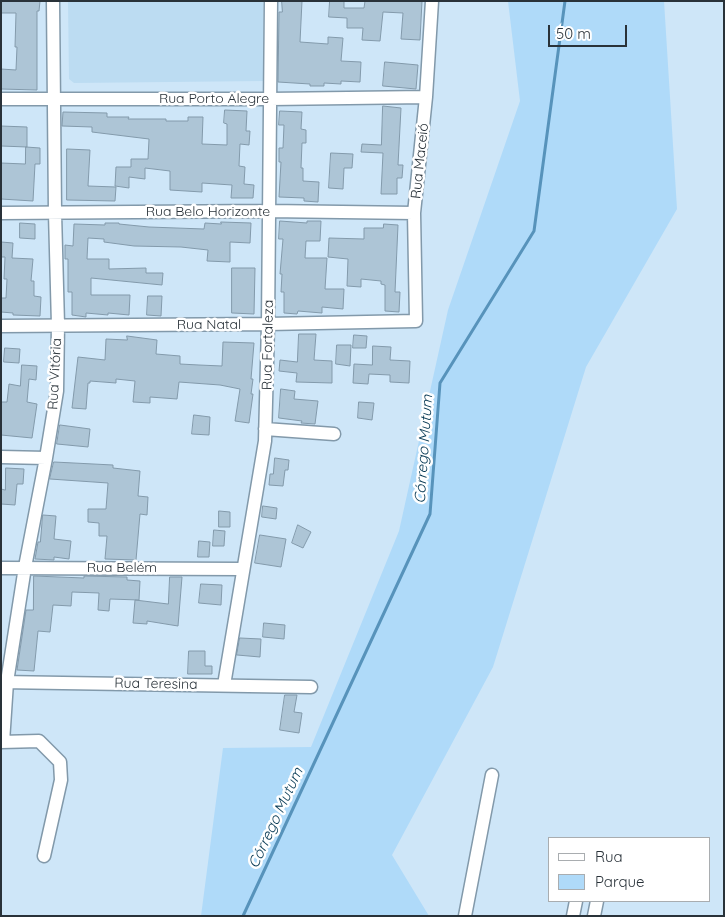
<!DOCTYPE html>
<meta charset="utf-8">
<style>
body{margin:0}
#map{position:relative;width:725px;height:917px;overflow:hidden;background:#cee6f8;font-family:Quicksand,sans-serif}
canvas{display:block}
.frame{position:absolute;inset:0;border:2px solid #293239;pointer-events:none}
.legend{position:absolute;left:548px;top:837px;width:162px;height:65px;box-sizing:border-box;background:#fff;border:1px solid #a9adb0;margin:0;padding:6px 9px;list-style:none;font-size:15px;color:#293239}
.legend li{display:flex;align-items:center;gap:10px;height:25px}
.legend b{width:25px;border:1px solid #a9adb0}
.scale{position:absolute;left:548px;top:25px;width:79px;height:22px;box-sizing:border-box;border:2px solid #293239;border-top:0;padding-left:6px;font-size:15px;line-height:18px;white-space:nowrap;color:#293239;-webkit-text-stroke:4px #fff;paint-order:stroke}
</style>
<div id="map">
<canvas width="725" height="917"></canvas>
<div class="frame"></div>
<ul class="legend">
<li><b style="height:6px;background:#fff"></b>Rua</li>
<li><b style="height:14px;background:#afdaf9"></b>Parque</li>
</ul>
<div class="scale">50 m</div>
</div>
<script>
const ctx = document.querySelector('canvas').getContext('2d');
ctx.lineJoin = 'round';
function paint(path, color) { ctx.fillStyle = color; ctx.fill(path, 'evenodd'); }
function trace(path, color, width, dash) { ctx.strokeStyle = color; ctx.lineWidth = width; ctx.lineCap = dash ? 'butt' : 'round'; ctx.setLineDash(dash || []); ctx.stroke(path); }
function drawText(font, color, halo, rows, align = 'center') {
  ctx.font = font + ' Quicksand,sans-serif'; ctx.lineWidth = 5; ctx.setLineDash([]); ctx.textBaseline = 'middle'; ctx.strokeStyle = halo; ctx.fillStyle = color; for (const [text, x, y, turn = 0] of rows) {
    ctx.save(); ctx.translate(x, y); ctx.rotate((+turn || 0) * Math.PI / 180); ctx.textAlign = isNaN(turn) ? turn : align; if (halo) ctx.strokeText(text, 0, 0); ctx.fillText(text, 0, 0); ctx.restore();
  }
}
const built = new Path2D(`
 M68,1H263L264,81L74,83L69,79Z`);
const green = new Path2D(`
 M508,1H664L677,209L586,367L493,667L392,855L429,916H201L223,748L311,747L399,531L448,310L520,101Z`);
const stream = new Path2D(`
 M243,916L430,514L440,383L534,231L565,1`);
const building = new Path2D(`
 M1,1H40L39,11H37V90L1,89V69L16,70L17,47H15L16,13H1Z
 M282,1H302L300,42L328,44V37L343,38L341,61L361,62L360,82L341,81V84L324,83V86H310V84L278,82L279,12H282Z
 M330,1H344V8H364L365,1H422L420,40L401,39L403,13L383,12L380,41L362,40L363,28H347V18L329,17Z
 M385,62L418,65L416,89L383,86Z
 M383,106L401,108L398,165H403L402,178H397V194H381L383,153L361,152L362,144L381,145Z
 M225,110L247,111L246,131H250L249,145L240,144L239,166L245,167L244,184L254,185L253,198H231L232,185L202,183V192L170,190V171L145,168V179L129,177V188L115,186L116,167H131V159H148L149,139L92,132V127L62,126L63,112L107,113V117H129L128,119H166V121H188V117H203L202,144L227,145V124L224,123Z
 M280,111L302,112L301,129L306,130V143H302L301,168H303V181L319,182L318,202L304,201V198L279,197L281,162H279V148H283L284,125H279Z
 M1,126L27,127V147L1,146Z
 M26,147L40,148V164H35L33,201L1,199V163L25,164Z
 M67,149L90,150L88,186L116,187L115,201L67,200Z
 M331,153L353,154L352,168H344L343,189L329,188Z
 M280,221L307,223V221H321L320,241H306L305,258H327L325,289H344L343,309L322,307V313L298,311L297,314L284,313V292H281L282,274H280L283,239H279Z
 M221,222L251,223L250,243L230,242V262L207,261L208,250L181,247L134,246L104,242V239L88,238L87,259H109V269L146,268V273H163L162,285L91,278V295H130L129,315L108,313V315L86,313V317L72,315V292H68V259H65V245L73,246L74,224L105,225V223H119V224L149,227L204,229L205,223L221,224Z
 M20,223L35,224V239L20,238Z
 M384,224L398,225L395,292H400L399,312L385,311V285L381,284V281L361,279V287L347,286L348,259L328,257L329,238L364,239V228H383Z
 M1,242L13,243L12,258L33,259L31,281H34V296L41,297L40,316L13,315V313L1,312V298H6L7,279H4L5,257H1Z
 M232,268H255L254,314L232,313Z
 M148,296H162L161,316L147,315Z
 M299,334H316L314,360L332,361V383L296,382L297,373L279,371L280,360L297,362Z
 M354,335L367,336L366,348H353Z
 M127,336L157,340L156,354L180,356V364L199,365L222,366L223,342L254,343L251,379H253L251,394H253L249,423L235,421L240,389L220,385L179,382L177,399L150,397V403L133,402L135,381L116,379V383L90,381V383H88L86,409L72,408L78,357L105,360L106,339L127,340Z
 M337,345H351L350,366L336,364Z
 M373,346L391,347L390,360L410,361L409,383L390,382V375L369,374L368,384L353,383L354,364L372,365Z
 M5,348L20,349L19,363L4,362Z
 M22,365L37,366L36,380L29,379L27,402L37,404L32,438L1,435V402H7L9,384L20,386Z
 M281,389L295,391L294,399L318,401L315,424L301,423L302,421L279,418Z
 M359,402L374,403L372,420L358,418Z
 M194,415L210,417L209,435L192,434Z
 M60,425L90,429L88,447L57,444Z
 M275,458L289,460L288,470H285L283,486L269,485L270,474H273Z
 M54,462L113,465V468L140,471L138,496L148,497L147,515L140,514L136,560L105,559L107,536H99V523L88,522V509H106L108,483L50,479Z
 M6,468L24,469L23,484H17L15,505L1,504V489L5,490Z
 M263,506L277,508L276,519L262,517Z
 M219,511L230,512V527H219Z
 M43,515L56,516L54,539L71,541L69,559L54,557V560L35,559L38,542H40Z
 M298,525L311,532L303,548L292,543Z
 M214,530L225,531L224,546H213Z
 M260,535L286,539L281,567L255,563Z
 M199,541L210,542L209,557H198Z
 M34,576L84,578V576L127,577V580L140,581L139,600L110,599L109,611L98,610L99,593L72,592L71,606L53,605L50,632L38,631L34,671L17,670L26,610H33Z
 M170,577H182L178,626L147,621V624L133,623L135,600L168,604Z
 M201,584L222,585L221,605L199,603Z
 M264,623L285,625L284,639L263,637Z
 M240,638L261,639L260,657L237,655Z
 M189,651H205V666H212V674H188Z
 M285,695H297L294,712L302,713L299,733L280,730Z`);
const minor = new Path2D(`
 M1,99H270L426,97
 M1,213L269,211L414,213
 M1,326L268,324L416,321L414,213L426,97L432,1
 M265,429L334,434
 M1,457L46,458
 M1,568L243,569
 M1,682L311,687
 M224,685L265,441L268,324L271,1
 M1,742L39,741L60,762L61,780L44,856
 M3,742L7,682L25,567L46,458L57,391L58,325L55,213L53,1
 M465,916L492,775
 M573,916L576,901
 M594,916L597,901`);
const streetNames = [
 ["Rua Porto Alegre",214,99],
 ["Rua Maceió",420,161,-84],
 ["Rua Belo Horizonte",208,212],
 ["Rua Natal",209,325],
 ["Rua Fortaleza",268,345,-89],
 ["Rua Vitória",55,374,-87],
 ["Rua Belém",122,568],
 ["Rua Teresina",156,684,1]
];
const waterNames = [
 ["Córrego Mutum",424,449,-86],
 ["Córrego Mutum",276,818,-65]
];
paint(built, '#bcdcf2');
paint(green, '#afdaf9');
trace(stream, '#5793bb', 3);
paint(building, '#adc5d6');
trace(building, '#839aab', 1);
trace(minor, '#8299aa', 15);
trace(minor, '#fff', 12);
drawText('14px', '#293239', '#fff', streetNames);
drawText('italic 15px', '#043752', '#fff', waterNames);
</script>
